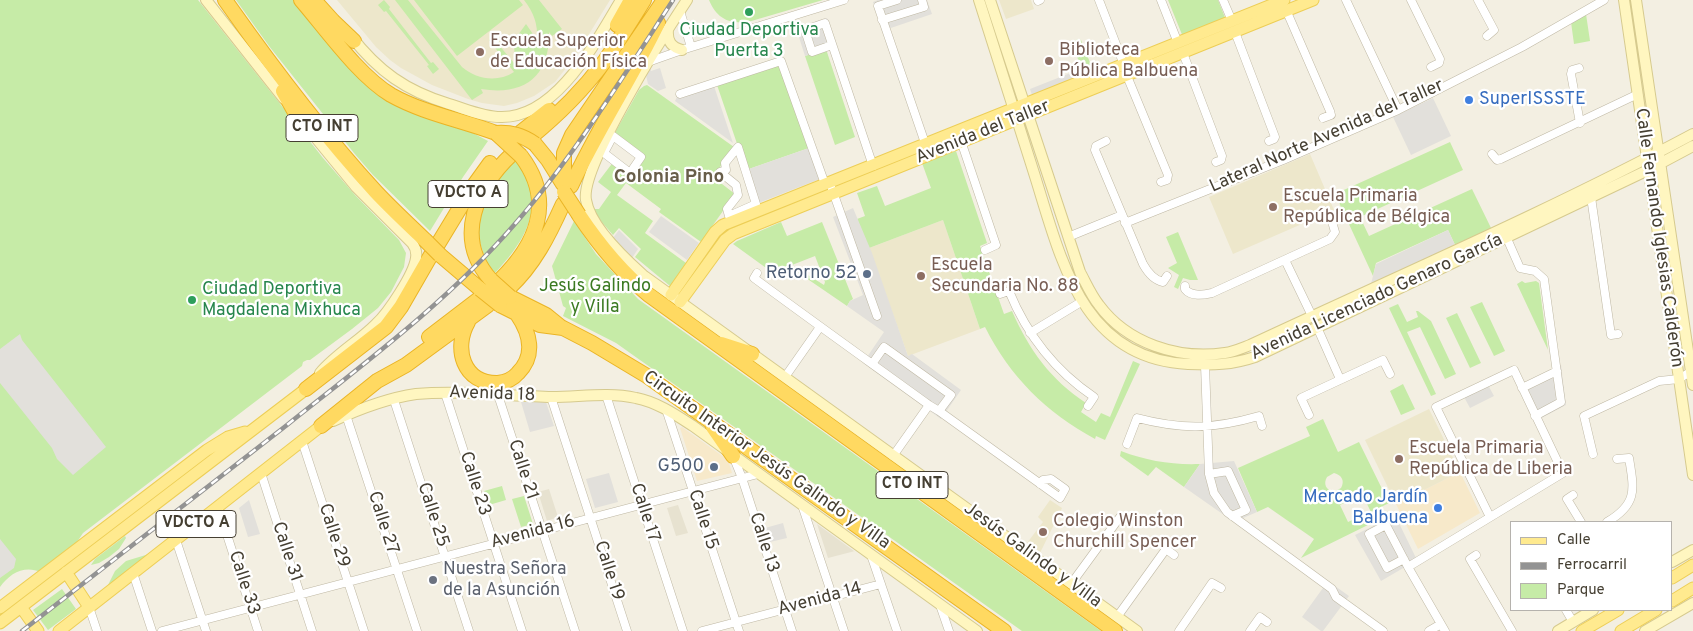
<!DOCTYPE html>
<meta charset="utf-8">
<style>
body{margin:0}
#map{position:relative;width:1693px;height:631px;overflow:hidden;background:#f3efe2;font-family:Overpass,sans-serif}
canvas{display:block}
.legend{position:absolute;left:1510px;top:521px;width:162px;height:90px;box-sizing:border-box;background:#fff;border:1px solid #b5b2ad;margin:0;padding:6px 9px;list-style:none;font-size:15px;color:#453f32}
.legend li{display:flex;align-items:center;gap:10px;height:25px}
.legend b{width:25px;border:1px solid #b5b2ad}
</style>
<div id="map">
<canvas width="1693" height="631"></canvas>
<ul class="legend">
<li><b style="height:6px;background:#ffea8f"></b>Calle</li>
<li><b style="height:6px;background:#939393"></b>Ferrocarril</li>
<li><b style="height:14px;background:#c6eba7"></b>Parque</li>
</ul>
</div>
<script>
const ctx = document.querySelector('canvas').getContext('2d');
ctx.lineJoin = 'round';
function paint(path, color) { ctx.fillStyle = color; ctx.fill(path, 'evenodd'); }
function trace(path, color, width, dash) { ctx.strokeStyle = color; ctx.lineWidth = width; ctx.lineCap = dash ? 'butt' : 'round'; ctx.setLineDash(dash || []); ctx.stroke(path); }
function drawText(font, color, halo, rows, align = 'center') {
  ctx.font = font + ' Overpass,sans-serif'; ctx.lineWidth = 4.5; ctx.setLineDash([]); ctx.textBaseline = 'middle'; ctx.strokeStyle = halo; ctx.fillStyle = color; for (const [text, x, y, turn = 0] of rows) {
    ctx.save(); ctx.translate(x, y); ctx.rotate((+turn || 0) * Math.PI / 180); ctx.textAlign = isNaN(turn) ? turn : align; if (halo) ctx.strokeText(text, 0, 0); ctx.fillText(text, 0, 0); ctx.restore();
  }
}
const residential = new Path2D(`
 M549,489L558,517L547,521L538,492Z
 M678,505L688,533L676,536L667,508Z
 M817,524L854,551H855L828,558Z`);
const commercial = new Path2D(`
 M682,427L728,460L732,473L697,481L680,428Z
 M1460,472L1480,513L1418,549L1396,504Z`);
const education = new Path2D(`
 M337,0H610L575,57L555,82L534,96L517,103L504,106L482,103L468,99L432,85L401,68L390,60L376,47Z
 M999,0H1031L1034,9L1006,19Z
 M1310,154L1334,210L1233,254L1209,197Z
 M943,220L980,329L908,356L869,248Z
 M1429,409L1460,472L1396,504L1365,440Z
 M1050,500L1062,508L1040,553L1027,543L1043,522L1038,517Z`);
const green = new Path2D(`
 M0,0H198L323,158L355,195L399,240L406,253L404,267L391,292L378,308L352,329L310,360H307L303,362L302,366L83,533L77,542L41,572C24,565 10,573 0,587Z
 M236,0H295L360,73L488,141L463,177L430,231L373,175L354,153L269,46Z
 M384,0L390,7L389,9L431,63L433,62L439,69L433,74L427,66L429,65L386,11L384,12L378,5Z
 M395,0H408L462,67C476,79 497,83 514,72L489,40L493,38L519,69L530,58L516,64L514,47L509,45L510,38L515,39L526,24L537,40C538,24 534,13 524,0H539L562,29L552,36L549,32C550,77 524,96 481,89L483,93L472,100Z
 M414,0H519L523,5L457,56Z
 M709,0H823L748,22C729,24 717,19 709,0Z
 M1168,0H1218L1228,25L1185,42Z
 M1586,14L1590,41L1574,44L1571,22Z
 M1078,39L1081,40L1091,65L1085,68L1080,65L1072,42Z
 M826,49L855,137L835,145L805,56Z
 M779,64L809,148L746,170L717,85Z
 M647,85L734,147L713,177L735,194L701,242L659,212L661,209L626,183L617,195L653,221L645,233L686,263L670,286L635,257L641,249L619,228L613,235L600,220L594,209H599L611,192L598,182L614,161L630,173L641,158L613,136L639,90L644,86Z
 M1450,142L1463,170L1360,217L1369,236L1472,189L1492,230L1456,247L1448,230L1376,263L1373,276L1335,194Z
 M956,151L987,243L980,246L1004,314L1012,311C1029,350 1051,380 1086,403L1081,412L1096,422L1101,413L1110,417L1133,361L1140,364L1105,440L1096,436L1095,439C1046,412 1010,377 985,327L980,329L943,220L869,248L857,219L865,216L857,193L877,186L885,206L931,188L922,163Z
 M517,159C521,165 528,172 530,179C540,218 520,246 495,273L486,262L479,239L477,223L492,185Z
 M574,221L596,254L638,299L1101,631H1022L616,343L563,316L566,308L563,306L552,266Z
 M781,222L787,236L822,222L853,299L850,301L847,306L790,267L780,278L733,244L737,241ZM815,256L825,282L824,285L792,265Z
 M1178,232L1198,280H1190L1183,278L1178,289L1174,287L1179,275L1168,268L1177,263L1166,237Z
 M1522,281L1525,283L1536,281L1539,283L1548,350L1517,284Z
 M1482,302L1505,351L1494,356L1470,307Z
 M1398,304L1407,322L1418,317L1416,311H1418L1431,321L1456,374L1445,379L1420,327L1407,332L1436,394L1431,396L1389,308Z
 M1457,313L1481,363L1470,368L1446,318Z
 M1403,384L1415,409L1401,415L1390,391Z
 M1323,419L1338,452L1359,442L1389,503L1371,512L1362,494L1340,505L1348,522L1367,513L1372,523L1301,558L1314,539L1268,507L1257,512L1238,468L1310,436L1306,427ZM1334,473C1342,475 1345,481 1341,488L1334,492C1326,490 1323,484 1327,477Z
 M1121,451C1147,461 1172,465 1200,464L1184,487L1156,467L1148,476L1120,456Z
 M502,486L506,500L489,505L484,491Z
 M524,496L533,524L521,527L512,499Z
 M125,536L126,538L119,549L109,557L99,563L91,565L95,559Z
 M149,554L107,587L115,571L126,561Z
 M62,589L76,609L48,630L33,610Z`);
const parking = new Path2D(`
 M878,0H927L932,14L882,31L873,2Z
 M827,18L837,46L805,56L796,28Z
 M650,65L651,71L660,68L666,88L658,91L648,84L645,71Z
 M1078,70L1093,77L1032,95L1030,89Z
 M714,86L733,143L675,101L677,97L683,96Z
 M1433,98L1451,136L1411,155L1393,117Z
 M809,148L820,179L756,204L746,170Z
 M853,208L872,253L908,356L912,354L961,390L941,419L863,363L884,332L847,306L850,301L863,295L833,217Z
 M661,216L699,243L687,260L649,232Z
 M619,230L638,249L632,258L613,238Z
 M1448,230L1456,247L1370,288L1376,264Z
 M20,334L22,340L106,447L73,475L57,459L52,448L0,383V349Z
 M1561,365L1566,405L1534,422L1518,387Z
 M1488,385L1494,396L1470,408L1464,397Z
 M521,402H546L554,426L530,432Z
 M1234,461L1257,512L1234,522L1184,487L1200,464Z
 M609,473L618,502L595,508L586,479Z
 M249,500L260,534L248,537L239,508Z
 M1395,515L1417,560L1381,581L1355,535Z
 M783,523L787,538L770,542L765,528Z
 M0,539L16,559L14,568L0,578Z
 M1328,581L1349,596L1323,631H1321L1302,617Z`);
const street = new Path2D(`
 M897,0L878,6L925,143
 M1099,0L1124,65
 M1161,0L1178,43
 M1223,0L1232,21
 M1346,0L1398,110
 M1411,0L1440,59L1439,63L1431,67
 M1478,0L1494,30L1487,36
 M1038,1L1040,0
 M680,11L691,47
 M1287,12L1330,111L1331,115L1323,118
 M882,20L924,7L922,0
 M1235,32L1275,137L1274,139L1269,141
 M832,45L812,52L805,30L825,23L873,166
 M1183,53L1222,156L1221,160L1216,162
 M648,62L682,50L844,0
 M1579,68L1572,70L1571,74L1580,123
 M1127,76L1168,175L1167,180L1161,182
 M680,94L781,61L825,184
 M613,136L641,157L630,173L604,153Z
 M961,141L996,245L985,250
 M1106,141L1096,146L1095,150L1143,264C1148,273 1154,280 1163,282L1167,276
 M738,147L756,204L729,216L727,209L738,195L736,185L720,172L726,170L725,163Z
 M1492,154L1497,160L1501,159L1638,94
 M832,189L877,316
 M1591,197L1611,335L1618,334
 M1125,223L1283,160L1398,110L1522,47L1604,0
 M1505,234L1520,268L1535,271L1544,279L1561,402L1535,416
 M1068,237L1122,215
 M1285,260L1312,316
 M757,273L754,278C812,321 871,363 929,405L939,411L1060,498L1065,489L1051,479L1043,480L1040,484
 M1185,286V289C1191,297 1203,295 1212,293L1330,239L1335,232L1333,225
 M1000,294L1009,291C1027,335 1054,370 1094,397L1088,406
 M1317,327L1340,379
 M1030,333L1081,302
 M872,364L884,347L951,395L939,411
 M1205,365L1209,474L1214,493L1227,512L1332,589L1336,597L1383,631
 M785,377L820,327
 M1522,388L1557,371
 M445,393L522,631
 M498,395L575,631
 M606,395L683,631
 M551,397L627,631
 M394,400L469,631
 M666,409L739,631
 M346,415L417,631
 M1309,415L1301,398L1383,360L1390,374
 M302,441L364,631
 M1127,444L1137,418C1183,430 1214,429 1259,416L1262,426
 M1593,454L1584,416L1659,381L1679,379L1693,370
 M733,456L742,478L792,631
 M893,456L929,405
 M261,473L312,631
 M1209,474L1228,471L1246,510L1232,516
 M1573,495L1567,499L1581,522
 M802,505L844,631
 M218,507L258,631
 M1607,522C1638,504 1634,489 1629,458L1617,459
 M176,540L206,631
 M871,555L897,631
 M1476,555L1470,559L1512,631
 M1404,559L1387,568L1369,534L1386,525L1408,567L1445,631
 M1408,567L1563,473L1514,370L1436,407L1490,517
 M133,573L152,631
 M1071,584L1120,517L1128,522
 M940,605L949,631
 M89,607L97,631
 M1566,610L1573,622
 M1117,617L1166,549L1174,555
 M162,631L758,474
 M702,631L881,584
 M1179,631L1212,583L1221,588
 M1250,631L1260,617L1267,622
 M1429,631L1441,624`);
const secondary = new Path2D(`
 M206,0L284,99
 M687,0C665,33 580,167 586,200C590,226 624,258 643,275L1137,631
 M979,0C997,57 1015,114 1033,170C1060,254 1079,359 1188,364C1214,365 1231,365 1255,357L1648,170L1693,146
 M990,0L1080,272C1086,283 1091,295 1099,305C1127,343 1178,360 1225,353C1233,352 1242,348 1250,345C1398,276 1549,211 1693,134
 M1624,0L1693,475
 M1636,0L1693,385
 M668,30C667,41 671,47 682,50
 M351,36C378,71 406,91 449,104C466,109 483,117 501,117C557,118 596,41 621,0
 M293,110L356,187L412,243C416,248 417,252 416,258C414,274 388,313 376,324C358,342 336,354 320,373
 M333,421C359,409 388,398 416,394C459,390 509,396 552,397C580,397 608,392 636,398C657,402 676,415 693,426L977,631
 M1672,562L1693,550
 M1558,631L1593,610
 M1645,631L1693,603`);
const primary = new Path2D(`
 M671,295L715,232L723,225L1284,0
 M680,302L725,240L733,234L1313,0
 M66,572L89,607
 M1672,578L1693,565
 M1672,601L1693,588
 M21,607L38,631
 M0,608L207,450L228,437L245,432
 M0,623L306,389
 M59,631L321,426
 M1582,631L1618,610
 M1621,631L1656,610`);
const highway = new Path2D(`
 M225,0C272,67 321,132 376,192C391,208 408,224 425,240
 M301,0C326,29 359,76 391,95C423,113 461,120 496,133
 M314,0L333,21L354,41
 M617,25L631,0
 M283,91L296,114
 M521,132L549,110
 M531,137C558,115 583,90 604,62C618,42 631,21 644,0
 M535,144L548,160L563,184
 M564,184V153L572,135L664,0
 M571,186C597,130 631,79 658,23
 M579,215C599,245 621,272 649,295L1115,631
 M438,244L472,188L490,163
 M440,255L480,289
 M491,280C453,238 477,187 512,154
 M499,281C536,245 556,202 521,156
 M509,288C534,265 549,235 563,204
 M510,297L546,315L562,328
 M500,305L540,325L563,328L592,343L647,376L1004,631
 M468,322C453,348 463,384 498,383C506,382 513,379 518,373C536,355 530,333 517,314
 M429,337L480,298
 M721,344L752,354
 M306,389L386,327L401,307L431,255
 M321,426L377,381L406,365L488,305
 M713,427L733,456`);
const rail = new Path2D(`
 M22,631C110,563 198,494 287,425C366,362 447,302 514,225C574,156 623,77 673,0`);
const highwayBridge = new Path2D(`
 M496,133C511,132 522,135 535,144
 M496,133L521,156
 M564,192L579,215
 M425,240L440,255
 M491,280L510,297
 M480,289L500,305`);
const markers = [
 [749,12,5,"#2e9e5b"],
 [480,52,5,"#8d6e63"],
 [1049,61,5,"#8d6e63"],
 [1469,100,5,"#3f7fe0"],
 [1273,207,5,"#8d6e63"],
 [867,274,5,"#5c6f8a"],
 [921,276,5,"#8d6e63"],
 [192,300,5,"#2e9e5b"],
 [1399,459,5,"#8d6e63"],
 [714,467,5,"#5c6f8a"],
 [1438,508,5,"#3f7fe0"],
 [1043,532,5,"#8d6e63"],
 [433,580,5,"#6b7280"]
];
const shields = [
 [322,128,72],
 [468,194,80],
 [912,485,72],
 [196,524,80]
];
const shieldNames = [
 ["CTO INT",322,128],
 ["VDCTO A",468,194],
 ["CTO INT",912,485],
 ["VDCTO A",196,524]
];
const leisureNames = [
 ["Ciudad Deportiva",749,31],
 ["Puerta 3",749,52],
 ["Ciudad Deportiva",202,290,"left"],
 ["Magdalena Mixhuca",202,311,"left"]
];
const educationNames = [
 ["Escuela Superior",490,42],
 ["de Educación Física",490,63],
 ["Biblioteca",1059,51],
 ["Pública Balbuena",1059,72],
 ["Escuela Primaria",1283,197],
 ["República de Bélgica",1283,218],
 ["Escuela",931,266],
 ["Secundaria No. 88",931,287],
 ["Escuela Primaria",1409,449],
 ["República de Liberia",1409,470],
 ["Colegio Winston",1053,522],
 ["Churchill Spencer",1053,543]
];
const shopNames = [
 ["SuperISSSTE",1479,100],
 ["Mercado Jardín",1428,498,"right"],
 ["Balbuena",1428,519,"right"]
];
const streetNames = [
 ["Avenida del Taller",983,133,-22],
 ["Lateral Norte Avenida del Taller",1327,137,-24],
 ["Calle Fernando Iglesias Calderón",1658,238,82],
 ["Avenida Licenciado Genaro García",1377,298,-25],
 ["Avenida 18",492,395,2],
 ["Circuito Interior Jesús Galindo y Villa",766,461,35],
 ["Calle 21",522,470,72],
 ["Calle 23",474,484,72],
 ["Calle 17",644,513,72],
 ["Calle 25",432,515,72],
 ["Calle 15",702,520,72],
 ["Calle 27",382,523,72],
 ["Avenida 16",533,533,-15],
 ["Calle 29",333,536,72],
 ["Calle 13",763,543,72],
 ["Calle 31",286,552,72],
 ["Jesús Galindo y Villa",1032,556,36],
 ["Calle 19",608,571,72],
 ["Calle 33",243,583,72],
 ["Avenida 14",820,600,-15]
];
const serviceNames = [
 ["Retorno 52",857,274],
 ["G500",704,467]
];
const parkNames = [
 ["Jesús Galindo",595,287],
 ["y Villa",595,308]
];
const worshipNames = [
 ["Nuestra Señora",443,570],
 ["de la Asunción",443,591]
];
const neighbourhoodNames = [
 ["Colonia Pino",669,178]
];
paint(residential, '#e7e2d0');
paint(commercial, '#f7e9ca');
paint(education, '#ede7cb');
paint(green, '#c6eba7');
paint(parking, '#e2e0db');
trace(street, '#bfb8a4', 9);
trace(secondary, '#d6ca8e', 12);
trace(primary, '#edce56', 13);
trace(highway, '#eab425', 16);
trace(street, '#fff', 8);
trace(secondary, '#fff6c0', 10);
trace(primary, '#ffea8f', 11);
trace(highway, '#ffd961', 14);
trace(rail, '#939393', 4.5);
trace(rail, '#fff', 2.5, [8]);
trace(highwayBridge, '#eab425', 16, []);
trace(highwayBridge, '#ffd961', 14);
for (const [x, y, r, color] of markers) { const dot = new Path2D(); dot.arc(x, y, r, 0, 2 * Math.PI); ctx.fillStyle = color; ctx.fill(dot); trace(dot, '#fff', 2); }
for (const [x, y, w] of shields) { const box = new Path2D(); box.roundRect(x - w / 2, y - 13.5, w, 27, 4); ctx.fillStyle = '#fff'; ctx.fill(box); trace(box, '#453f32', 1); }
drawText('bold 16px', '#453f32', null, shieldNames);
drawText('18px', '#27864d', '#fff', leisureNames);
drawText('18px', '#785e54', '#fff', educationNames, 'left');
drawText('18px', '#366cbe', '#fff', shopNames, 'left');
drawText('18px', '#453f32', '#fff', streetNames);
drawText('18px', '#4e5e75', '#fff', serviceNames, 'right');
drawText('18px', '#3b7a22', '#fff', parkNames);
drawText('18px', '#5b616d', '#fff', worshipNames, 'left');
drawText('bold 19px', '#685e49', '#fff', neighbourhoodNames);
</script>
